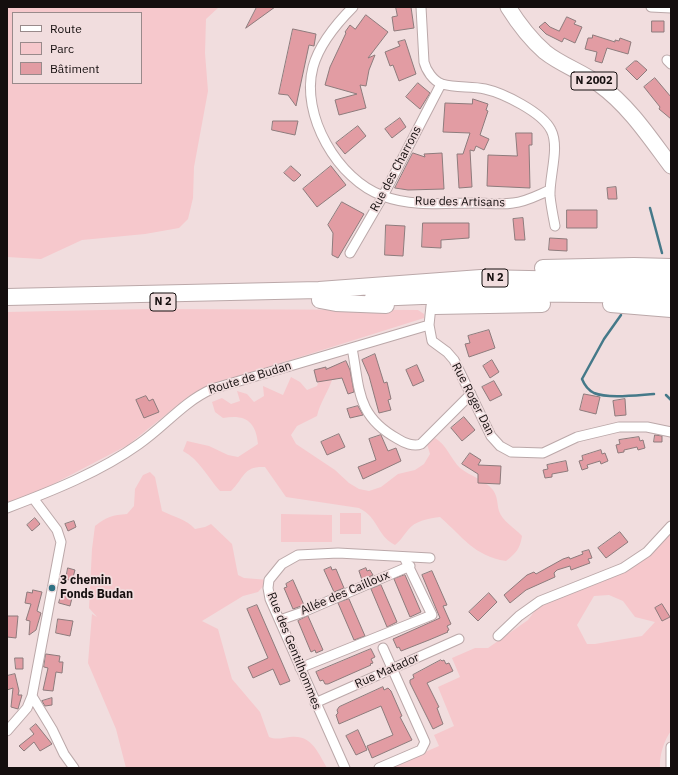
<!DOCTYPE html>
<meta charset="utf-8">
<style>
body{margin:0}
#map{position:relative;width:678px;height:775px;overflow:hidden;background:#f1ddde;font-family:"IBM Plex Sans",sans-serif}
canvas{display:block}
.frame{position:absolute;inset:0;border:8px solid #140e0e;pointer-events:none}
.legend{position:absolute;left:12px;top:12px;width:130px;height:72px;box-sizing:border-box;background:#f1ddde;border:1px solid #998a8b;margin:0;padding:5px 7px;list-style:none;font-size:12px;color:#140e0e}
.legend li{display:flex;align-items:center;gap:8px;height:20px}
.legend b{width:20px;border:1px solid #998a8b}
</style>
<div id="map">
<canvas width="678" height="775"></canvas>
<div class="frame"></div>
<ul class="legend">
<li><b style="height:5px;background:#fff"></b>Route</li>
<li><b style="height:11px;background:#f6c8cc"></b>Parc</li>
<li><b style="height:11px;background:#e29ca3"></b>Bâtiment</li>
</ul>
</div>
<script>
const ctx = document.querySelector('canvas').getContext('2d');
ctx.lineJoin = 'round';
function paint(path, color) { ctx.fillStyle = color; ctx.fill(path, 'evenodd'); }
function trace(path, color, width, dash) { ctx.strokeStyle = color; ctx.lineWidth = width; ctx.lineCap = dash ? 'butt' : 'round'; ctx.setLineDash(dash || []); ctx.stroke(path); }
function drawText(font, color, halo, rows, align = 'center') {
  ctx.font = font + ' "IBM Plex Sans",sans-serif'; ctx.lineWidth = 3.5; ctx.setLineDash([]); ctx.textBaseline = 'middle'; ctx.strokeStyle = halo; ctx.fillStyle = color; for (const [text, x, y, turn = 0] of rows) {
    ctx.save(); ctx.translate(x, y); ctx.rotate((+turn || 0) * Math.PI / 180); ctx.textAlign = isNaN(turn) ? turn : align; if (halo) ctx.strokeText(text, 0, 0); ctx.fillText(text, 0, 0); ctx.restore();
  }
}
const green = new Path2D(`
 M7,7H219L206,19L205,53L208,91L194,167L193,198L188,219L179,228L145,234L82,240L41,259L7,257ZM13,13H141V83H13Z
 M151,309L418,310L424,314V318L208,386L189,396L128,445L38,492L7,504V312Z
 M328,367L333,377C329,391 320,402 317,416L297,426L291,435L296,444L335,470L349,483L359,489L369,491L381,487L398,474L415,470L424,464L430,454L427,444L435,438C447,445 450,458 460,468C470,476 485,480 493,490C498,497 497,504 499,511C502,521 515,528 522,536C520,549 516,553 506,561C474,556 463,537 440,517C430,518 414,521 408,530C403,536 401,540 395,545C376,535 379,518 359,508L286,497L265,467C243,466 245,477 231,491H220C207,477 200,460 183,451L187,441L209,446L228,455L238,457L258,444C256,421 245,414 223,418L215,412L212,402L222,398L231,404L240,401L237,391L247,394L254,402L264,396L263,386L283,395L291,377L300,382L307,390L317,386L320,377Z
 M150,472L155,477L162,511C174,517 186,519 195,529L205,527L211,524L232,544L238,575L244,578L269,580L258,592L243,596L202,621L218,629L232,679L260,712L269,737C276,740 282,738 290,737C311,734 318,752 327,768H126L116,729L88,663L92,614L97,617L89,608L92,549L95,526C106,517 113,515 127,514L134,506L135,489L143,475Z
 M340,513H361V534H340Z
 M281,514L332,515V542H281Z
 M671,530V731C664,740 659,757 660,768H388L439,746L434,735L454,726L438,687L460,677L452,658L475,648H488L528,620L539,605L632,567ZM609,595L623,601L635,617L655,622L642,636L595,644H587L577,625L594,596Z`);
const stream = new Path2D(`
 M650,208L662,253
 M621,315L604,339L582,379C584,384 588,390 594,393C608,399 638,395 654,394
 M666,395L671,400`);
const building = new Path2D(`
 M257,7H275L246,28Z
 M396,7H411L414,28L394,31L392,17L397,16Z
 M366,15L388,32L368,58L375,55L369,70L366,86L360,85L366,108L339,115L335,100L357,94L325,85L330,67L346,33L345,32L350,25L355,29Z
 M567,17L576,21L574,24L582,27L575,43L564,38L562,42L546,34L539,27L545,22L550,27L559,31Z
 M652,21H664V32H652Z
 M293,29L316,34L314,46L309,45L296,106L288,95L279,94Z
 M593,35L615,42V40L619,41L620,38L631,42L628,54L607,48L602,63L595,61L597,52L585,49L588,38H592Z
 M405,40L416,74L399,81L393,65L390,66L385,52L400,46L398,42Z
 M635,61H637L647,70L637,80L626,69Z
 M655,78L671,97V119L659,109L660,107L644,87Z
 M418,83L430,93L420,109L406,97Z
 M473,99L488,104L486,110L488,111L480,135L489,139L484,150L476,146L474,151L470,150L472,187L459,188L457,154H463L470,133L443,132L445,103L472,104Z
 M400,118L406,127L392,138L385,129Z
 M273,121H298L295,135L272,130Z
 M358,126L366,136L345,154L336,143Z
 M516,133H532V145H529L530,188L487,186L488,155L517,156Z
 M413,153L425,157L424,154L442,153L444,189L408,190L395,188Z
 M291,166L301,175L295,181H293L284,173Z
 M331,166L346,185L317,207L303,189Z
 M616,187L617,199H608L607,188Z
 M342,202L364,214L338,258L332,255L333,233L328,225Z
 M567,210H597V228H567Z
 M523,218L525,240H515L513,219Z
 M423,223H469V238L441,240V248L422,247Z
 M386,225L405,226L403,256L385,255Z
 M550,238L567,239V251L549,250Z
 M489,330L495,348L469,357L465,344L470,343L468,336Z
 M375,354L384,383L387,382L391,399L388,400L391,410L379,413L369,376L362,360Z
 M492,360L499,372L490,378L483,366Z
 M346,361L350,370L354,392L348,394L342,378L317,382L314,370L326,367V369Z
 M417,365L424,381L413,386L406,370Z
 M494,381L502,395L490,401L482,387Z
 M584,394L600,397L596,414L580,410Z
 M146,396L149,401L153,399L159,412L144,418L136,400Z
 M625,399L626,415L615,416L613,401Z
 M358,406L363,415L350,418L347,409Z
 M464,417L475,430L462,441L451,428Z
 M339,434L345,447L327,455L321,442Z
 M381,435L388,451L396,448L401,461L363,479L358,467L376,460L369,439Z
 M655,435L662,436V442H654Z
 M639,437L640,441L643,440L645,448L638,450L637,447L624,450V452L618,453L616,445L620,444L619,440Z
 M601,450L602,454L605,453L608,461L601,464L600,461L587,465L588,468L582,470L579,461L583,460L582,456Z
 M470,453L481,460L478,465L501,466L500,484L478,483V474L462,464Z
 M566,461L568,471L552,474V477L545,478L543,470L548,469L547,465Z
 M35,518L40,524L32,531L27,525Z
 M74,521L76,527L68,531L65,524Z
 M620,532L628,542L606,558L598,548Z
 M589,550L592,558L588,559L590,563L571,570L570,566L557,570L554,573L555,577L526,590L510,603L504,595L527,575L534,572L536,574L563,559L569,557L570,559L583,554L582,552Z
 M331,567L332,570L336,569L344,588L334,592L324,570Z
 M68,568L75,570L72,581L66,579Z
 M366,568L367,571L370,570L373,575L362,580L359,571Z
 M432,571L447,605L443,606L451,624L447,626L449,630L447,631L448,632L429,640L401,651L399,647L397,648L393,639L440,618L422,575Z
 M405,575L421,612L410,617L394,579Z
 M293,580L304,605L293,609L284,588L287,587L286,584Z
 M381,585L397,622L387,627L371,589Z
 M33,590L42,592L37,611L41,613L36,630L29,635L30,621L26,620L31,604L25,603L27,592L32,593Z
 M62,592L73,594L70,606L59,603Z
 M489,593L497,602L478,621L469,612Z
 M349,599L365,636L354,640L338,603Z
 M662,604L670,617L662,621L655,608Z
 M257,605L290,681L280,685L273,669L253,678L248,667L268,658L247,609Z
 M7,616H18L16,638L7,637Z
 M308,616L323,650L316,653L315,650L311,652L298,621Z
 M58,619L73,621L70,636L56,633Z
 M371,649L375,657L371,659L373,663L370,664L371,665L328,684H325L323,680L320,681L316,672Z
 M46,654L60,656L59,662H63L62,673L56,672L53,691L43,690L48,668L44,667Z
 M15,658H23V669H16Z
 M441,660L442,661L444,660L446,664L449,663L453,671L427,683L439,707L437,708L443,724L433,729L410,683V680L414,678L413,675Z
 M15,674L19,691L18,695H22L18,709L11,707L13,688L7,690V676Z
 M383,687L384,690L388,688L391,691L402,716L400,717L412,740L372,758L367,746L393,735L381,706L339,724L336,715L338,713L337,710L339,707Z
 M52,698V705L45,706L42,701Z
 M36,724L52,744L40,751L34,742L24,751L19,746L34,734L30,729Z
 M358,730L367,750L356,755L346,736Z`);
const minor = new Path2D(`
 M353,7C337,23 319,45 313,67C300,115 338,180 383,196C412,207 446,203 476,203C488,203 501,205 513,203C526,202 538,195 550,190
 M421,7L424,62C426,70 433,81 442,84C456,88 471,86 485,89C503,93 542,112 551,130C560,147 549,177 550,196C551,206 553,216 555,226
 M651,7L671,8
 M667,60L671,64
 M350,253L383,196L441,84
 M431,306L429,325L432,341L447,352L454,360L491,436L500,446L511,452L543,453L577,437L619,427H647L671,432
 M352,348C360,389 356,416 398,439C404,443 414,447 421,444L471,394
 M7,508C52,491 100,472 139,444C165,426 183,402 212,389L429,325
 M280,620L303,612L410,566
 M498,636L519,616L540,601L623,568L647,552L671,526
 M300,668L432,615L404,557
 M32,696L52,729L64,754L74,768
 M315,703L459,639
 M7,731L27,708L32,696L61,542L57,530L33,498
 M345,768L270,599L268,588L269,580L282,564L298,555L338,553L430,558
 M379,768L421,750L425,742L383,648
 M671,768V747`);
const primary = new Path2D(`
 M508,7C518,23 530,39 545,52C561,65 583,72 600,85C629,106 650,138 671,166`);
const trunk = new Path2D(`
 M543,268L634,266L671,267
 M7,297L319,290L481,278L671,282
 M373,298L495,293L671,295
 M320,300L336,303L386,305
 M611,304L671,309
 M435,306L542,304`);
const markers = [
 [52,588,4,"#307284"]
];
const shields = [
 [594,81,46],
 [495,278,26],
 [163,302,26]
];
const shieldNames = [
 ["N 2002",594,81],
 ["N 2",495,278],
 ["N 2",163,302]
];
const streetNames = [
 ["Rue des Charrons",396,169,-62],
 ["Rue des Artisans",460,202,1],
 ["Route de Budan",250,378,-17],
 ["Rue Roger Dan",473,399,63],
 ["Allée des Cailloux",345,593,-23],
 ["Rue des Gentilhommes",294,651,68],
 ["Rue Matador",387,671,-24]
];
const poiNames = [
 ["3 chemin",60,581],
 ["Fonds Budan",60,595]
];
paint(green, '#f6c8cc');
trace(stream, '#457989', 2.5);
paint(building, '#e29ca3');
trace(building, '#8d7b7c', 1);
trace(minor, '#bba8a9', 11);
trace(primary, '#bba8a9', 17);
trace(trunk, '#bba8a9', 18);
trace(minor, '#fff', 9);
trace(primary, '#fff', 15);
trace(trunk, '#fff', 16);
for (const [x, y, r, color] of markers) { const dot = new Path2D(); dot.arc(x, y, r, 0, 2 * Math.PI); ctx.fillStyle = color; ctx.fill(dot); trace(dot, '#f1ddde', 1.5); }
for (const [x, y, w] of shields) { const box = new Path2D(); box.roundRect(x - w / 2, y - 9, w, 18, 3); ctx.fillStyle = '#f1ddde'; ctx.fill(box); trace(box, '#140e0e', 1); }
drawText('bold 11px', '#140e0e', null, shieldNames);
drawText('12px', '#140e0e', '#f1ddde', streetNames);
drawText('bold 12px', '#140e0e', '#f1ddde', poiNames, 'left');
</script>
